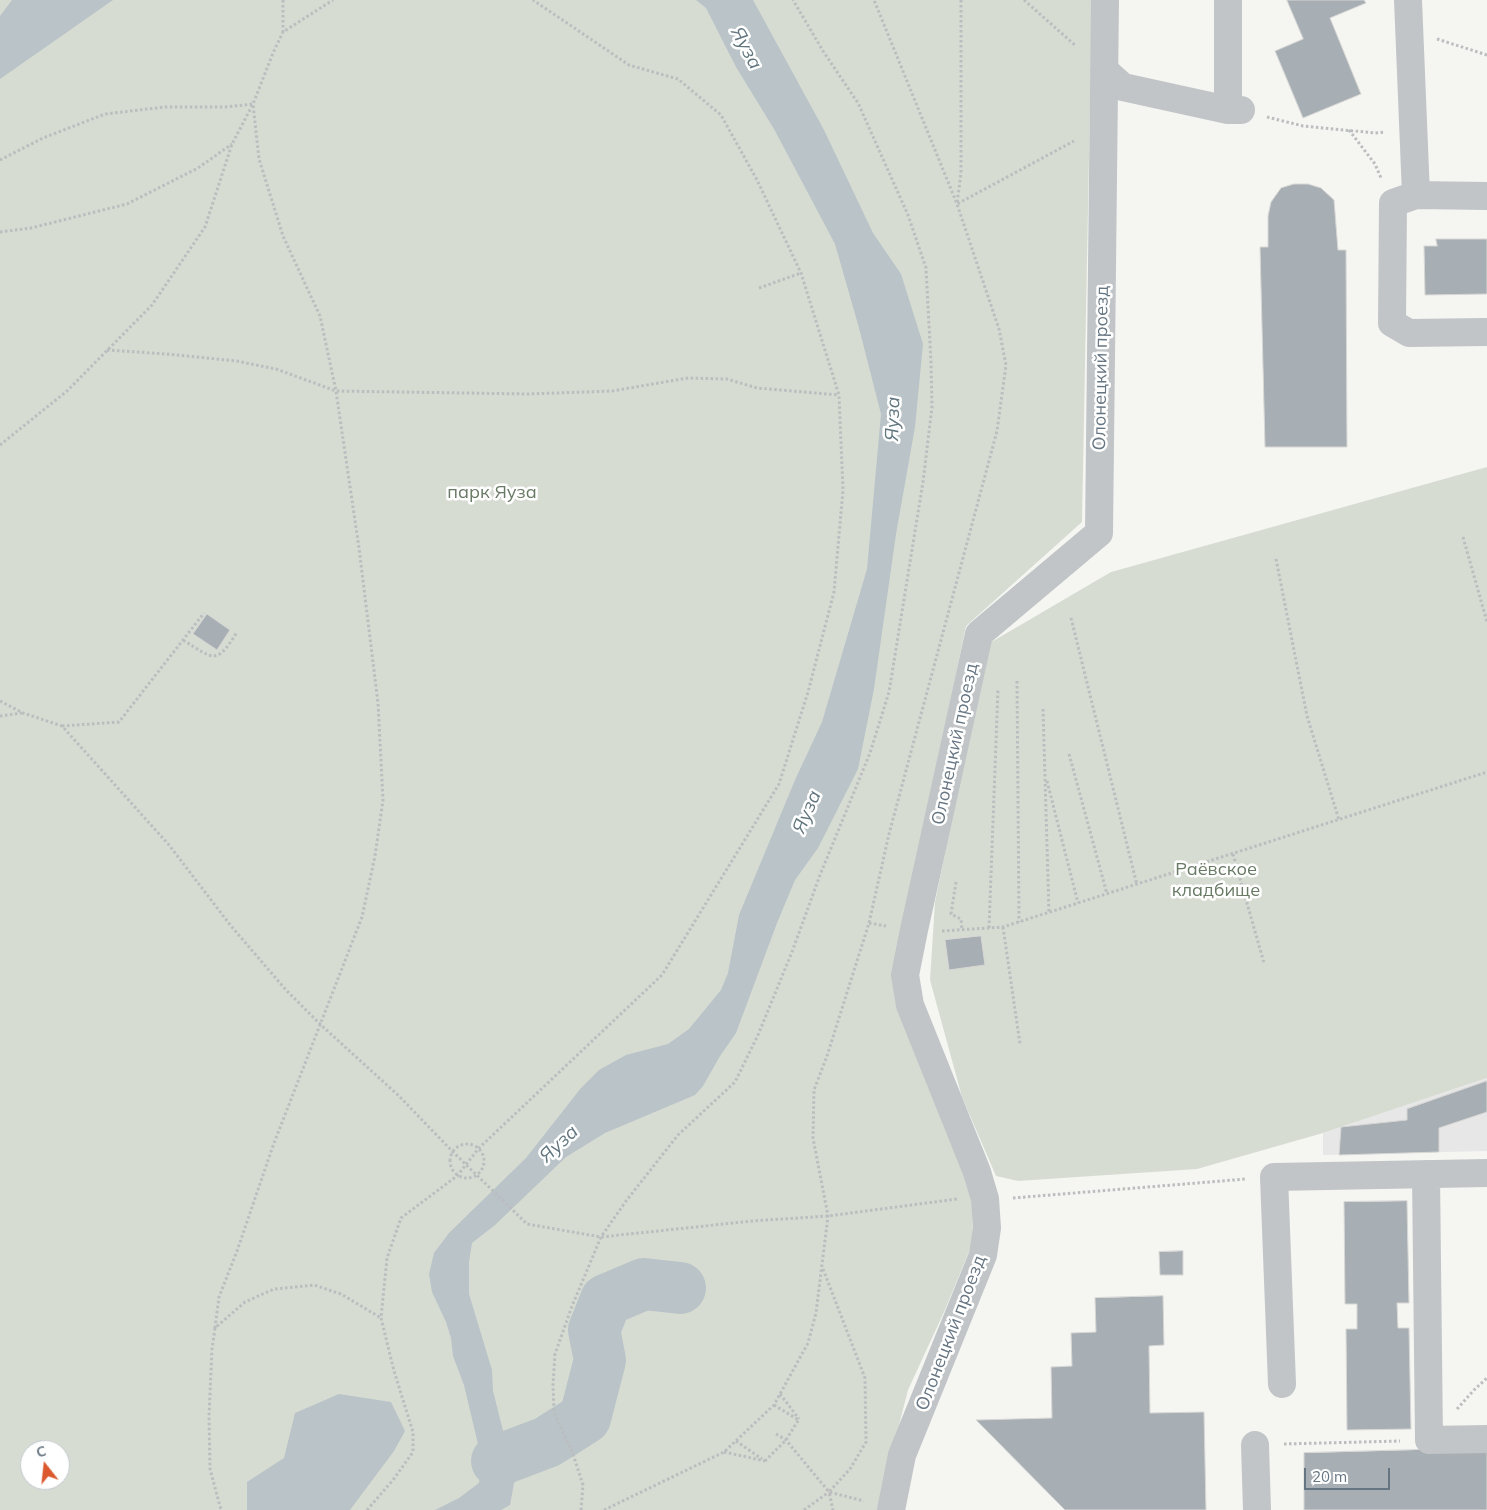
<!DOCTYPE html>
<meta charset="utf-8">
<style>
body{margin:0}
#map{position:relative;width:1487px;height:1510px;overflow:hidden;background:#f5f6f2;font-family:Mulish,sans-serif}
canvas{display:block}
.north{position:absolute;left:20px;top:1440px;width:50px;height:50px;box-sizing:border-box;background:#fff;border:1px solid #c2c8cd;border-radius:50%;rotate:344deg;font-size:14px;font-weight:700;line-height:20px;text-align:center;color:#667582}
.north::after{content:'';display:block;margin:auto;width:18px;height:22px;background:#db592d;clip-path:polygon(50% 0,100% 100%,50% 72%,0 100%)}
.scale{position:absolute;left:1304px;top:1468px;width:86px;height:22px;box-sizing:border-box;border:2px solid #667582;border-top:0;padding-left:6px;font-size:15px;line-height:18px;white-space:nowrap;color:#667582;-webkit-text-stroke:4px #fff;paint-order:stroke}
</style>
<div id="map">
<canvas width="1487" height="1510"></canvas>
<div class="north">С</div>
<div class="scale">20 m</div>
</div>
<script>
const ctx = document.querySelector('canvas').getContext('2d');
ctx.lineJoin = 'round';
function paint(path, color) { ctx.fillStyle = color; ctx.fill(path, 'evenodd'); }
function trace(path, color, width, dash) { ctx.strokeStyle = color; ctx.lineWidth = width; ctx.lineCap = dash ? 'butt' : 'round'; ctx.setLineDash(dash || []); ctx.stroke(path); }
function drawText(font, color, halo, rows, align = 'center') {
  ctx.font = font + ' Mulish,sans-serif'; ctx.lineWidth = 5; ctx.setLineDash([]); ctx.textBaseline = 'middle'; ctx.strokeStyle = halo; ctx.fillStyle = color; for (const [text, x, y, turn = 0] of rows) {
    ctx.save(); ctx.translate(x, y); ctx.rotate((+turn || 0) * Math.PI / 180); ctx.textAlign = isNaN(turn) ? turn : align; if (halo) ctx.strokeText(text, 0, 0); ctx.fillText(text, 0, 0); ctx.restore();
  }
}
const built = new Path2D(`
 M1487,1078V1151L1323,1155V1133Z`);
const green = new Path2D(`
 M0,0H1092L1082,522L966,626L892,983L972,1191L973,1242L944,1312L908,1390L885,1480L882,1510H0ZM30,1450H60V1480H30Z
 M1487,467V1078L1323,1133L1197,1169L1018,1181L996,1176L962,1097L930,980L935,902L988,644L1111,572Z`);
const water = new Path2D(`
 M12,0H113L0,79V16Z
 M696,0H753L824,130L873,233L901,274L923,344L915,427L896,534L874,689L858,769L818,848L795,880L777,923L736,1033L720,1056L703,1086L695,1095L605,1133L566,1157L495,1225L472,1243L469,1262V1294L492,1370L493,1391L515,1478L510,1505L501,1510H435L459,1498L479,1483L482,1461L464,1385L453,1356L451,1338L446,1322L432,1292L429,1274L434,1253L449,1233L526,1158L581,1088L599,1070L626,1055L668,1044L689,1029L721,990L728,973L739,915L795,780L822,722L867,569L881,414L859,328L835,244L774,129L736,67L706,8Z
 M339,1394L391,1402L405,1431L394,1451L350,1510H247V1482L284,1458L295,1413Z`);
const river = new Path2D(`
 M497,1461L547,1442L585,1418L600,1360L594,1330L606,1300L644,1284L680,1288`);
const building = new Path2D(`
 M1287,0H1364L1366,3L1330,18L1361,94L1303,118L1275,51L1303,39Z
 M1294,184H1308L1321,188L1334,200L1338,250H1346L1347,447H1265L1260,247H1268V216L1271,202L1281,188Z
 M1436,239H1487V294L1425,295L1424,246H1437Z
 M207,614L230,630L217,650L193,634Z
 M981,936L985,965L949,970L945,940Z
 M1487,1081V1112L1439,1128V1152L1339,1155L1341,1127L1407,1120V1109Z
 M1407,1201L1409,1303H1397L1398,1328H1409L1411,1429L1347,1430L1346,1329H1357V1304H1345L1344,1202Z
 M1183,1251V1275H1160L1159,1252Z
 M1163,1296L1164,1345L1149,1346L1150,1413L1204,1412L1206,1510H1065L976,1420L1052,1418L1051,1367L1072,1366L1071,1333L1096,1332L1095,1298Z
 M1487,1448V1510H1304V1453Z`);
const path = new Path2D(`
 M283,0V32L333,0
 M961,0V173L957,204L1074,141
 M1024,0L1076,46
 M1437,39L1487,55
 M1267,117L1303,126L1375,133L1385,132
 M1349,130L1375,164L1381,178
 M0,160L43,138L105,114L165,107H225L253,104L259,159L283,236L320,316L336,391L359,548L378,703L383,800L375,856L362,917L274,1143L237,1251L219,1297L215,1328L245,1302L274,1289L314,1285L341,1294L381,1318
 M0,232L31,228L127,204L198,168L232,144
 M759,288L801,273
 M107,350L166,354L237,361L276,369L336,391L528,394L612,391L688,378L727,379L757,388L839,395
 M0,445L67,391L152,305L205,227L232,144L253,104L273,53L283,32
 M1463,537L1487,622
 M1276,559L1307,716L1339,820
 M1071,618L1137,885
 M183,640C214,659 216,666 237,632
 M1017,681L1019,922
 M0,701L23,713L62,726L169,845L231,926L286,990L321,1025L399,1096L452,1151L527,1224L601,1237L752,1221L828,1216L957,1199
 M1043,709L1049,913
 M0,716L22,713
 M62,726L119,722L204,613
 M1069,754L1107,894
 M1047,781L1078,903
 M1233,854L1264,963
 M956,882L951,914L961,919L962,930
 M869,923L886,926
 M1003,927L1020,1044
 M989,928L998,689
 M942,931L1003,927L1487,772
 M450 1161a17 17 0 1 1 34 0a17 17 0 1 1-34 0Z
 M1013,1198L1246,1179
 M823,1269L865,1378L866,1442L850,1469L829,1492L833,1510
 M215,1328L212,1349L209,1416L210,1469L221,1510
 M780,1394L799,1419
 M774,1405L797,1419
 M1457,1409L1474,1390L1487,1378
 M776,1434L786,1440L829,1492L864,1501
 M736,1441L762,1459
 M1284,1444L1400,1441
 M724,1452L765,1461
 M765,1461L786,1440L799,1419
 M367,1510L393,1480L413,1452V1432L394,1371L381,1318L387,1258L401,1218L457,1176L479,1148L662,975L779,784L808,692L834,592L843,490L839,395L801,273L757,180L721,115L678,79L629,65L533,0
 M581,1510L583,1485L573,1454L554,1412L553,1384L555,1354L572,1306L601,1237L626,1201L678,1135L735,1082L758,1035L792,952L820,875L870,753L889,692L923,482L932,407L931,362L926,268L908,215L858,103L823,51L793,0
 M604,1510L724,1452L774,1405L808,1343L816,1313L828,1216L813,1138L814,1090L827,1056L869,923L889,834L997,431L1006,365L999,329L957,204L874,0
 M804,1510L829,1492`);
const minor = new Path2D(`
 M1408,0L1416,195L1487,196
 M1104,70L1123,87L1228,110H1241
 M1228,110V0
 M1416,195L1393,203L1392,323L1409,333L1487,332
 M1426,1174L1429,1440L1487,1439
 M1282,1384L1274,1177L1487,1173
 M1255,1445L1257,1510
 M891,1510L902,1455L983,1255L987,1228L985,1199L977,1172L910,1005L905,975L914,930L979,634L1099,533L1105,0`);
const streetNames = [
 ["Олонецкий проезд",1101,368,-89],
 ["Олонецкий проезд",955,744,-78],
 ["Олонецкий проезд",951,1333,-69]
];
const parkNames = [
 ["парк Яуза",492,493],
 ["Раёвское",1216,870],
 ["кладбище",1216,891]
];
const waterNames = [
 ["Яуза",746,48,62],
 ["Яуза",893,419,-88],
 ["Яуза",807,812,-67],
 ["Яуза",559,1144,-43]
];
paint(built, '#e6e7e6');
paint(green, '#d7dcd3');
paint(water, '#b9c3c8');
trace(river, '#b9c3c8', 52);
paint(building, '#a8afb4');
trace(building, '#d7d7d5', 1);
trace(path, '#bbbdbf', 3, [2.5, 2.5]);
trace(minor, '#c1c5c8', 28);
drawText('18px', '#667582', '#fff', streetNames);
drawText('18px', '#687964', '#fff', parkNames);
drawText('italic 19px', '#62767f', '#fff', waterNames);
</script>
